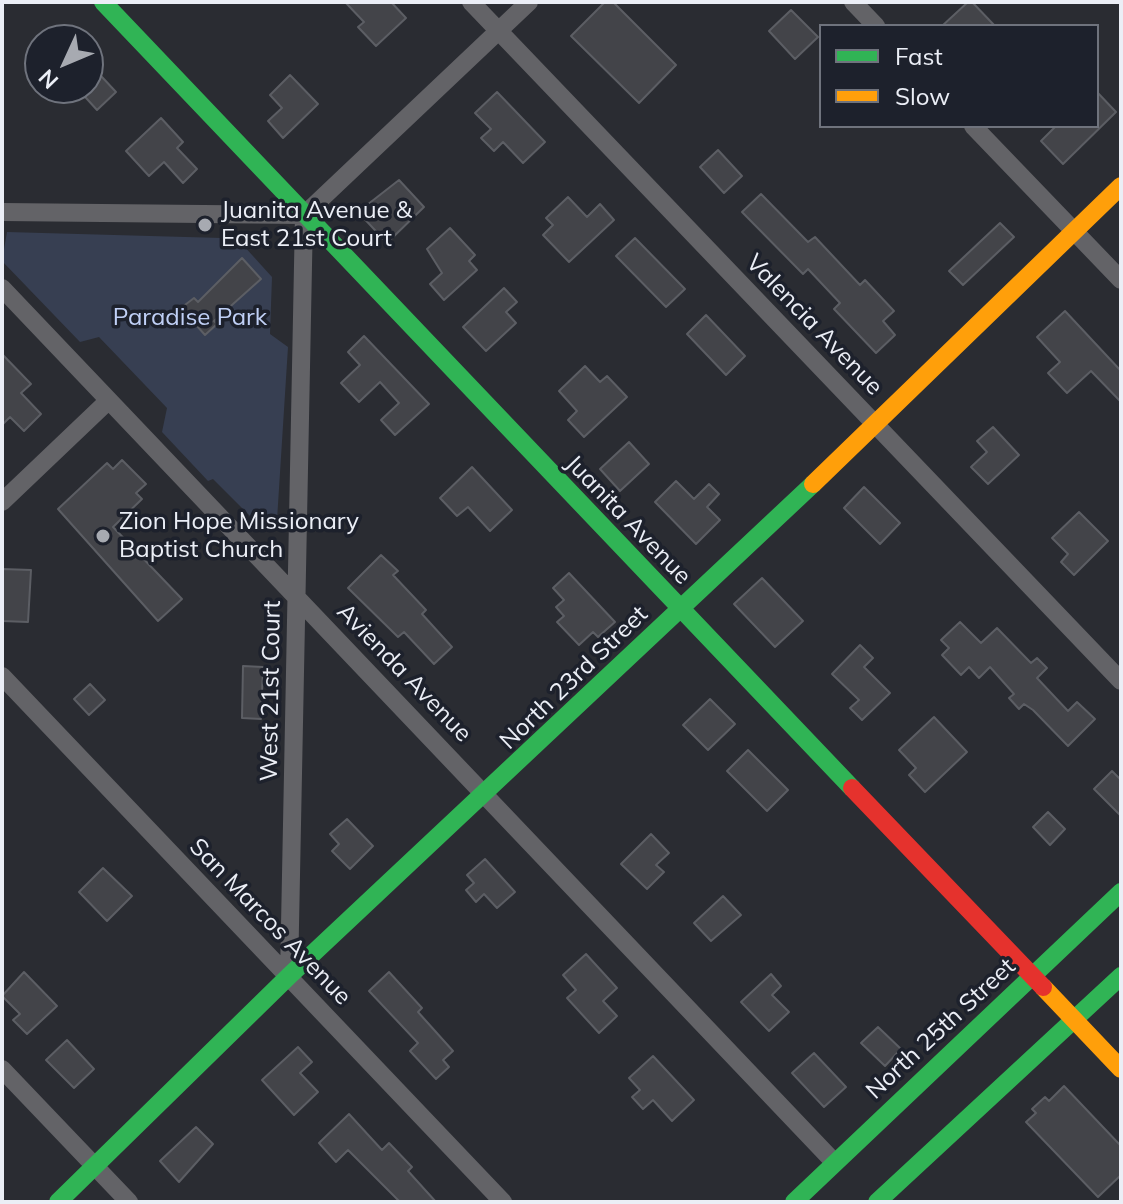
<!DOCTYPE html>
<style>
body{margin:0}
#map{position:relative;width:1123px;height:1204px;overflow:hidden;background:#2a2c32;font-family:Mulish,sans-serif}
canvas{display:block}
.frame{position:absolute;inset:0;border:4px solid #ebeef6;pointer-events:none}
.legend{position:absolute;left:819px;top:24px;width:280px;height:104px;box-sizing:border-box;background:#1d212c;border:2px solid #6f737d;margin:0;padding:10px 14px;list-style:none;font-size:24px;color:#ebeef6}
.legend li{display:flex;align-items:center;gap:16px;height:40px}
.legend b{width:40px;border:2px solid #6f737d}
.north{position:absolute;left:24px;top:24px;width:80px;height:80px;box-sizing:border-box;background:#1d212c;border:2px solid #6f737d;border-radius:50%;rotate:226deg;font-size:22px;font-weight:700;line-height:32px;text-align:center;color:#ebeef6}
.north::after{content:'';display:block;margin:auto;width:28px;height:36px;background:#a7aab1;clip-path:polygon(50% 0,100% 100%,50% 72%,0 100%)}
</style>
<div id="map">
<canvas width="1123" height="1204"></canvas>
<div class="frame"></div>
<ul class="legend">
<li><b style="height:10px;background:#30b455"></b>Fast</li>
<li><b style="height:10px;background:#ff9f0a"></b>Slow</li>
</ul>
<div class="north">N</div>
</div>
<script>
const ctx = document.querySelector('canvas').getContext('2d');
ctx.lineJoin = 'round';
function paint(path, color) { ctx.fillStyle = color; ctx.fill(path, 'evenodd'); }
function trace(path, color, width, dash) { ctx.strokeStyle = color; ctx.lineWidth = width; ctx.lineCap = dash ? 'butt' : 'round'; ctx.setLineDash(dash || []); ctx.stroke(path); }
function drawText(font, color, halo, rows, align = 'center') {
  ctx.font = font + ' Mulish,sans-serif'; ctx.lineWidth = 7; ctx.setLineDash([]); ctx.textBaseline = 'middle'; ctx.strokeStyle = halo; ctx.fillStyle = color; for (const [text, x, y, turn = 0] of rows) {
    ctx.save(); ctx.translate(x, y); ctx.rotate((+turn || 0) * Math.PI / 180); ctx.textAlign = isNaN(turn) ? turn : align; if (halo) ctx.strokeText(text, 0, 0); ctx.fillText(text, 0, 0); ctx.restore();
  }
}
const green = new Path2D(`
 M7,232L222,238L229,248L243,245L272,277L270,334L288,347L277,520L260,526L213,479L208,481L162,432L167,408L99,337L80,342L2,261Z`);
const building = new Path2D(`
 M345,2H391L406,18L376,46L358,27L364,22Z
 M605,2H613L676,65L639,103L571,36Z
 M968,2H972L995,26H942Z
 M791,10L818,37L795,59L769,31Z
 M88,62L116,92L97,110L77,88H88Z
 M290,75L318,104L283,138L268,121L282,108L270,95Z
 M497,92L545,142L523,163L503,142L494,151L481,138L491,129L475,113Z
 M1097,92L1116,112L1063,164L1041,141L1056,126H1097Z
 M161,118L183,142L177,148L197,169L183,183L164,162L149,176L126,151Z
 M718,150L742,176L724,193L700,167Z
 M399,180L424,207L387,243L358,212Z
 M761,194L808,242L815,237L860,285L865,280L894,311L883,321L895,335L876,353L834,309L840,303L808,269L803,274L742,212Z
 M568,197L587,217L600,204L614,220L569,262L543,235L553,225L546,218Z
 M1000,223L1014,237L963,285L949,271Z
 M450,228L475,255L469,261L477,270L444,300L430,284L442,273L427,249Z
 M635,238L685,289L666,307L616,256Z
 M242,258L261,279L214,321L217,324L205,335L181,308L194,298L198,302Z
 M504,288L517,302L506,312L516,323L486,351L463,327Z
 M1065,311L1121,371V402L1091,371L1067,393L1048,373L1060,362L1037,337Z
 M706,315L745,356L726,375L687,334Z
 M364,336L429,404L395,435L381,420L399,403L380,382L359,402L341,383L360,365L348,352Z
 M2,354L31,384L21,393L41,414L24,431L10,417L2,425Z
 M585,366L600,382L607,376L627,397L584,437L568,420L577,411L559,391Z
 M993,427L1019,455L988,484L971,467L987,452L977,441Z
 M629,442L649,464L620,491L600,469Z
 M122,460L146,484L136,493L142,499L113,527L182,599L158,621L58,509L107,463L113,469Z
 M472,467L512,510L490,531L468,507L457,516L440,498Z
 M676,481L694,499L709,484L719,494L707,507L720,520L696,544L655,502Z
 M864,487L900,523L880,544L844,508Z
 M1079,512L1108,541L1074,575L1061,562L1068,554L1052,538Z
 M381,555L398,571L393,575L426,610L422,614L452,647L434,664L404,632L398,637L348,588Z
 M2,569L31,570L28,622L2,621Z
 M569,573L615,622L598,637L593,632L579,645L557,622L564,616L556,607L564,600L553,588Z
 M762,578L803,621L775,647L734,604Z
 M960,622L981,643L997,628L1031,663L1037,658L1047,668L1037,678L1068,711L1077,702L1095,719L1068,746L1033,710L1024,704L1019,709L1009,698L1014,694L990,667L979,678L969,667L961,675L942,655L949,648L941,640Z
 M860,645L873,658L864,667L890,693L862,720L850,708L859,700L832,674Z
 M243,666L263,667L261,719L242,718Z
 M90,684L105,700L89,715L74,699Z
 M710,699L735,724L708,750L683,725Z
 M934,717L967,752L925,792L909,775L916,768L899,750Z
 M748,750L788,790L767,811L727,771Z
 M1112,771L1121,780V816L1094,789Z
 M1048,812L1065,829L1050,845L1033,827Z
 M347,819L373,846L350,869L332,851L339,844L330,834Z
 M651,834L669,853L656,865L664,872L647,889L621,864Z
 M485,859L515,892L497,908L484,894L476,902L466,890L474,883L467,875Z
 M103,868L132,896L107,921L79,892Z
 M723,896L741,915L711,941L694,923Z
 M586,954L617,988L603,1001L617,1016L599,1033L567,998L576,990L563,975Z
 M24,972L57,1006L27,1034L13,1020L20,1014L2,996Z
 M389,972L422,1008L418,1012L453,1051L443,1060L449,1067L436,1079L410,1051L418,1043L369,991Z
 M771,974L781,986L772,995L789,1012L769,1031L741,1002Z
 M878,1027L901,1049L885,1066L861,1043Z
 M67,1040L94,1069L74,1088L46,1060Z
 M298,1047L312,1062L300,1073L318,1092L294,1115L262,1080Z
 M814,1053L846,1087L824,1107L792,1073Z
 M653,1056L694,1100L672,1121L653,1100L643,1109L632,1097L640,1090L629,1078Z
 M1064,1086L1121,1146V1175L1098,1197L1026,1122L1036,1113L1032,1109L1045,1097L1049,1101Z
 M349,1114L382,1150L389,1143L412,1167L408,1171L436,1202H400L348,1150L336,1162L319,1143Z
 M196,1127L213,1144L179,1182L160,1161Z`);
const street = new Path2D(`
 M471,2L1121,681
 M853,2L876,26
 M973,126L1121,280
 M2,212L304,215
 M304,215L529,2
 M2,288L834,1162
 M2,502L108,401
 M2,676L503,1202
 M289,976L304,215
 M2,1069L129,1202`);
const fast = new Path2D(`
 M103,2L852,788
 M58,1202L289,976L813,484
 M794,1202L1121,892
 M877,1202L1121,976`);
const slow = new Path2D(`
 M813,484L1121,186
 M1043,987L1121,1069`);
const jam = new Path2D(`
 M852,788L1043,987`);
const markers = [
 [205,225,8,"#a7aab1"],
 [103,536,8,"#a7aab1"]
];
const poiNames = [
 ["Juanita Avenue &",221,211],
 ["East 21st Court",221,239],
 ["Zion Hope Missionary",119,522],
 ["Baptist Church",119,550]
];
const parkNames = [
 ["Paradise Park",190,318]
];
const streetNames = [
 ["Valencia Avenue",814,325,46],
 ["Juanita Avenue",628,520,46],
 ["Avienda Avenue",404,673,46],
 ["North 23rd Street",574,678,-44],
 ["West 21st Court",271,691,-89],
 ["San Marcos Avenue",270,922,46],
 ["North 25th Street",941,1029,-43]
];
paint(green, '#373f52');
paint(building, '#434449');
trace(building, '#5c5e64', 2);
trace(street, '#636367', 18);
trace(fast, '#30b455', 18);
trace(slow, '#ff9f0a', 18);
trace(jam, '#e5322d', 18);
for (const [x, y, r, color] of markers) { const dot = new Path2D(); dot.arc(x, y, r, 0, 2 * Math.PI); ctx.fillStyle = color; ctx.fill(dot); trace(dot, '#1d212c', 3); }
drawText('24px', '#ebeef6', '#1d212c', poiNames, 'left');
drawText('24px', '#c0d0f6', '#1d212c', parkNames);
drawText('24px', '#ebeef6', '#1d212c', streetNames);
</script>
